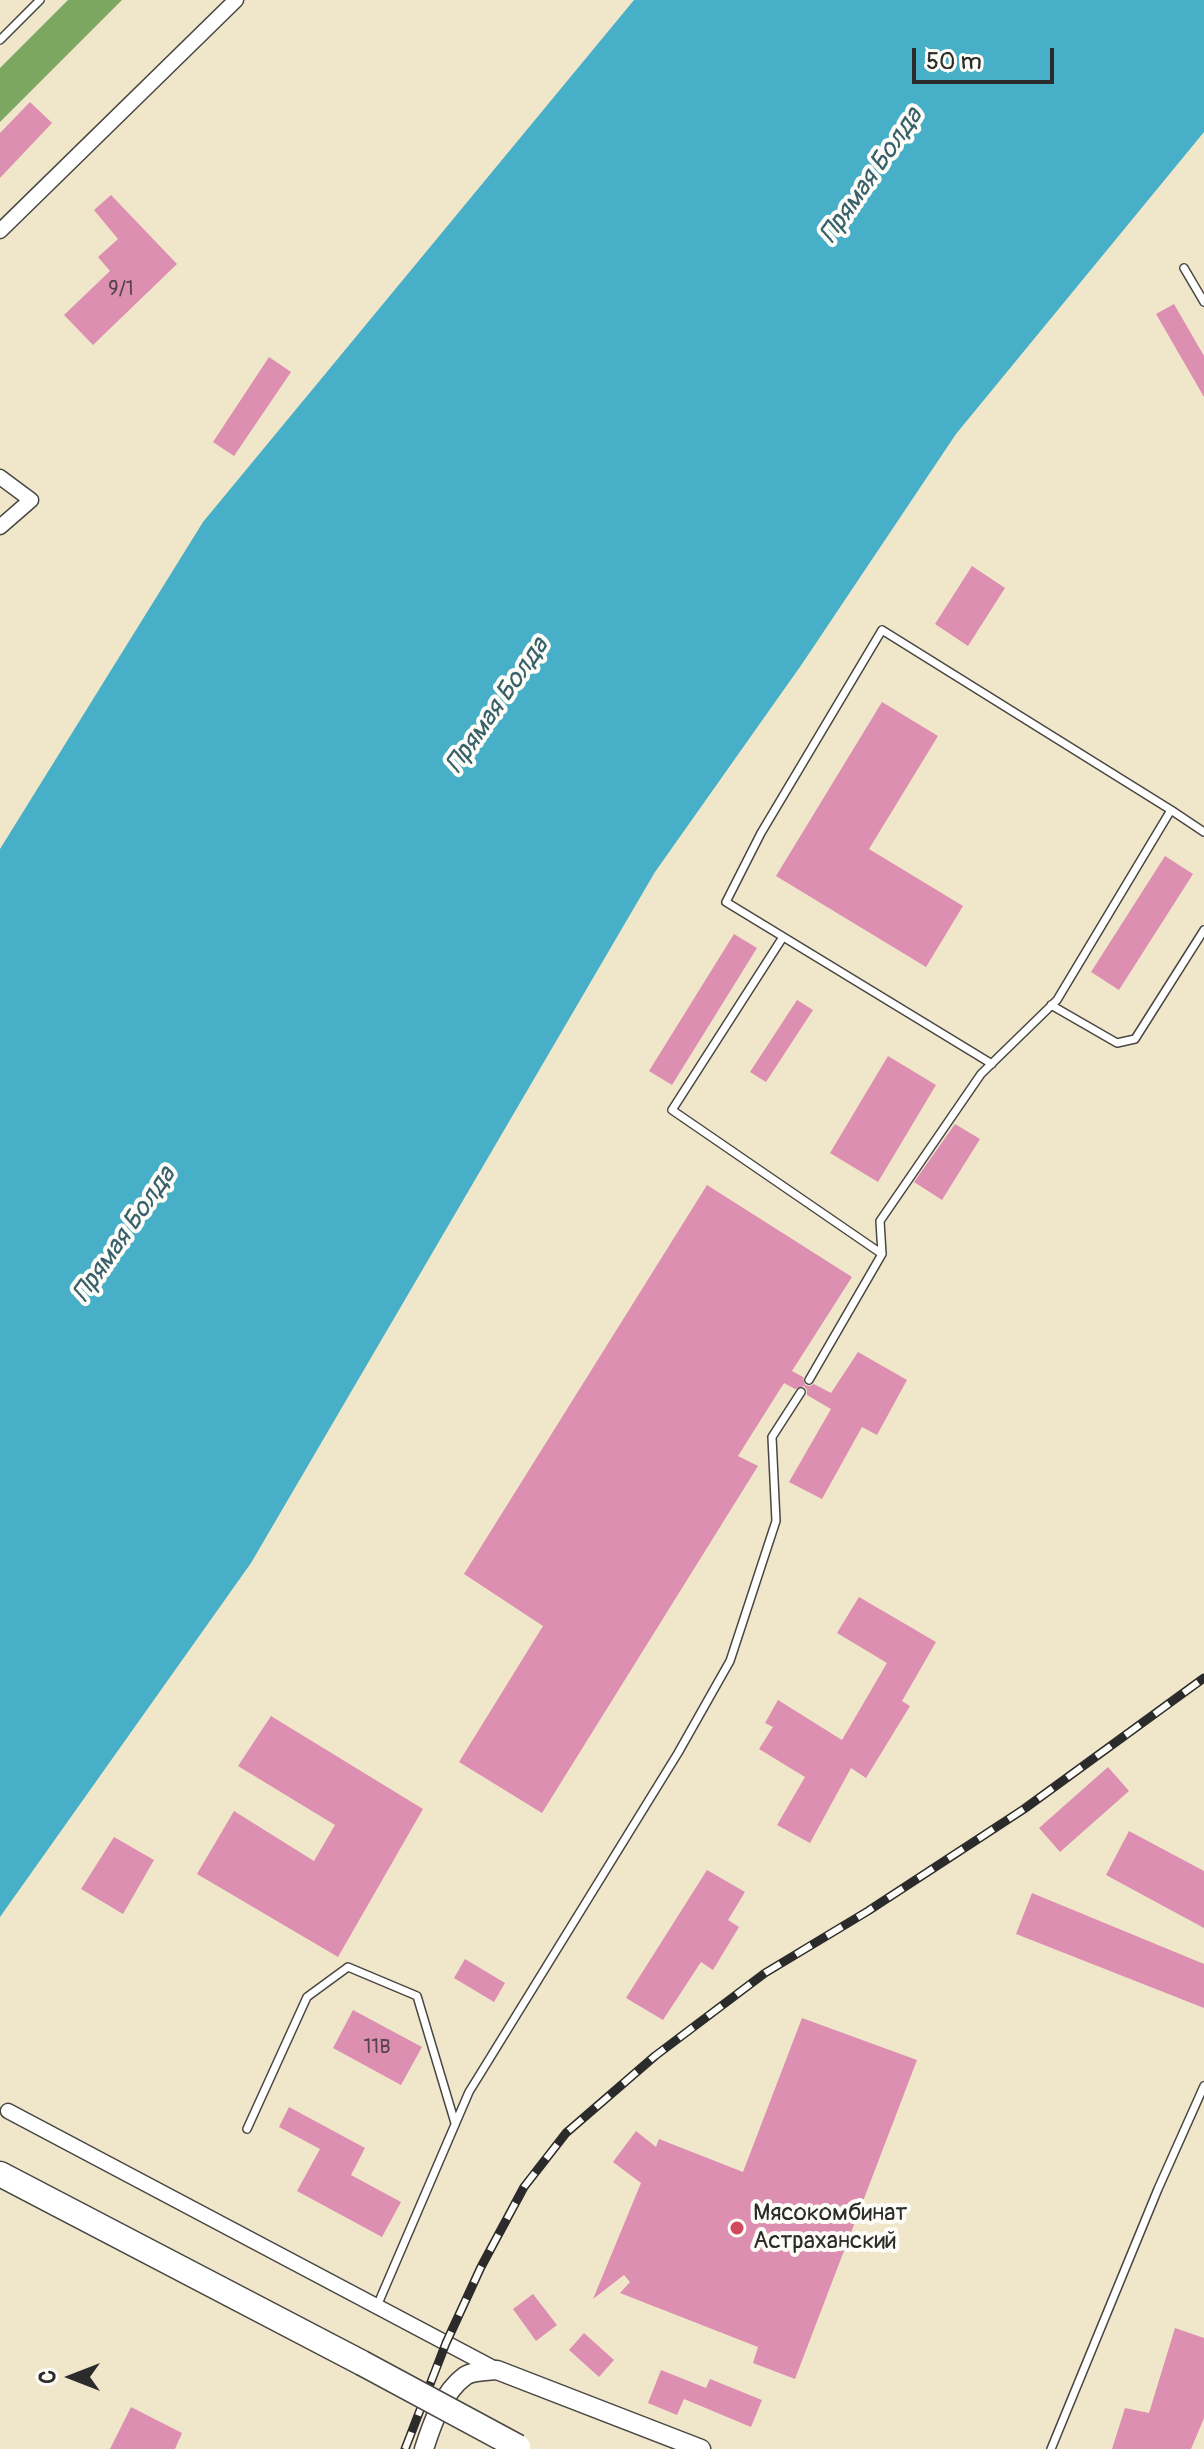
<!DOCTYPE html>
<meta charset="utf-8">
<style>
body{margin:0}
#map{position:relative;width:1204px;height:2449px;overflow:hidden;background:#f0e7cb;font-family:Pangolin,sans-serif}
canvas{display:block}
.north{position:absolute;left:32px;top:2337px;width:80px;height:80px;-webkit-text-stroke:6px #fdfcf7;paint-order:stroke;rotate:270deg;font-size:22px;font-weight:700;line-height:32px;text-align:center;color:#2b2b2b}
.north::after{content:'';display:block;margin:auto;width:28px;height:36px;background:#2b2b2b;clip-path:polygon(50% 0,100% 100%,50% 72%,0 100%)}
.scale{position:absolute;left:912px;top:48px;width:142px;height:36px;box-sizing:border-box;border:4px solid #2b2b2b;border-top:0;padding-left:10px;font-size:24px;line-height:28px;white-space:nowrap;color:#2b2b2b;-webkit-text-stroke:6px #fdfcf7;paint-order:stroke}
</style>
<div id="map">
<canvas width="1204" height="2449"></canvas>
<div class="north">С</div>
<div class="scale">50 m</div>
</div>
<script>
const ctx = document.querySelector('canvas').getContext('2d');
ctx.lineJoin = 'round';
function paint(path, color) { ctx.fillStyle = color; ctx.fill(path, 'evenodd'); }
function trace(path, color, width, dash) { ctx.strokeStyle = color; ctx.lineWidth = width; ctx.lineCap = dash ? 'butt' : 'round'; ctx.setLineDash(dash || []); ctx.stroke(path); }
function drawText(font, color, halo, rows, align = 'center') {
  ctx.font = font + ' Pangolin,sans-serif'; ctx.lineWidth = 8; ctx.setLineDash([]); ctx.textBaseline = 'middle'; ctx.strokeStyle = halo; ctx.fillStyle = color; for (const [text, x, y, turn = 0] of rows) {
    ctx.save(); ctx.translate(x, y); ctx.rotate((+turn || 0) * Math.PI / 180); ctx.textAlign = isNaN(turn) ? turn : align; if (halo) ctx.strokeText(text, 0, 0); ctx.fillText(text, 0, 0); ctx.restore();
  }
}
const forest = new Path2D(`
 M68,0H122L0,122V68Z`);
const water = new Path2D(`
 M634,0H1204V132L956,434L802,664L655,872L251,1563L0,1917V849L203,522Z`);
const building = new Path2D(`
 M30,102L52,123L0,178V133Z
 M111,195L177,264L93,345L64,315L110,271L98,257L118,239L94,210Z
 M1174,304L1204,356V397L1156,314Z
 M269,357L291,372L234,456L213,442Z
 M972,566L1005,588L968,646L935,624Z
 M882,702L938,736L869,849L963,906L926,967L776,876Z
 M1165,856L1193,874L1119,990L1091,972Z
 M734,934L757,948L672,1085L649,1071Z
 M797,1000L813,1010L766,1082L750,1072Z
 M888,1056L936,1085L878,1182L830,1153Z
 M955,1124L980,1139L942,1200L914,1182Z
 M707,1185L852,1277L792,1371L803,1377L805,1385L810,1386L814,1384L831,1393L858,1352L907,1380L877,1435L862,1427L822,1499L789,1482L831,1409L807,1395V1390L804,1386L795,1389L784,1383L738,1456L758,1466L542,1813L459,1762L543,1626L464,1574Z
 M859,1597L936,1642L902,1701L910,1706L866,1778L851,1768L810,1843L777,1825L805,1777L759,1749L773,1727L765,1723L778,1700L842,1740L887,1663L837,1633Z
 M271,1716L423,1809L338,1957L197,1874L234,1811L314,1861L335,1825L238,1766Z
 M1108,1767L1129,1791L1060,1852L1039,1828Z
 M1129,1831L1204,1871V1928L1106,1875Z
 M114,1837L154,1860L123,1914L81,1889Z
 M707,1870L745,1892L728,1920L739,1927L713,1970L701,1962L663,2020L626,1998Z
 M1032,1893L1204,1964V2008L1016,1934Z
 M465,1959L505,1983L494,2002L454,1978Z
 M353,2010L422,2047L401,2085L333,2048Z
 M802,2018L917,2060L795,2379L753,2363L758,2347L620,2293L630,2282L624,2275L593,2299L641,2183L613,2162L636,2131L656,2147L659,2139L743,2172Z
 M289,2107L365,2148L351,2175L401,2202L382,2237L297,2191L320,2149L279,2127Z
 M533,2294L557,2325L536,2341L513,2309Z
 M1175,2328L1204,2338V2418L1191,2449H1112L1125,2408L1149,2413Z
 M584,2333L614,2360L599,2377L569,2350Z
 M661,2370L706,2388L710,2379L762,2400L751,2427L684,2399L677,2415L648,2403Z
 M131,2407L182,2433L175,2449H110Z`);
const service = new Path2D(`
 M0,40L40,0
 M1184,268L1204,302
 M1171,810L1204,832
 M783,937L672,1110L882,1254
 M1051,1005L1117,1043L1135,1039L1204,930
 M809,1380L882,1254L880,1221L981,1074L1057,1000L1171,810L882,630L761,833L726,902L992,1064
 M247,2129L307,1997L348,1967L417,1996L455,2123
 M377,2306L469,2092L678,1753L730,1661L776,1521L772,1437L801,1392
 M1051,2449L1158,2189L1204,2086`);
const minor = new Path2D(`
 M0,231L236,0
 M0,477L31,500L0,527
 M8,2111L497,2370`);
const tertiary = new Path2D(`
 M424,2449C432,2424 443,2392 465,2376C472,2371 488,2371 497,2370L701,2449`);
const primary = new Path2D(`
 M0,2174L362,2363`);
const rail = new Path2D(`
 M405,2449L446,2343L481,2267L524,2187L566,2133L655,2056L765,1973L868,1911L1024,1809L1204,1678`);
const primaryBridge = new Path2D(`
 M362,2363L518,2447`);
const markers = [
 [737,2228,8,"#d1495b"]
];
const numberNames = [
 ["9/1",121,290],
 ["11В",377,2048]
];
const poiNames = [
 ["Мясокомбинат",753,2214],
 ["Астраханский",753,2242]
];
const waterNames = [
 ["Прямая Болда",872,176,-55],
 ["Прямая Болда",498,706,-55],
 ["Прямая Болда",125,1235,-55]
];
paint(forest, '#7ca760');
paint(water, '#48afc8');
paint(building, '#dc8fb1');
trace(service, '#494743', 10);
trace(minor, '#494743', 17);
trace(tertiary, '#494743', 21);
trace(primary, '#494743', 27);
trace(service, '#fff', 7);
trace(minor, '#fff', 14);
trace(tertiary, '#fff', 18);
trace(primary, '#fff', 24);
trace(rail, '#2b2b2b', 9);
trace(rail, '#fdfcf7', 6, [18]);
trace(primaryBridge, '#494743', 27, []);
trace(primaryBridge, '#fff', 24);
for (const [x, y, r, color] of markers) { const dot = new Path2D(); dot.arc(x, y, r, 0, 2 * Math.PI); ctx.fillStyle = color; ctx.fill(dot); trace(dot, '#fdfcf7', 3); }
drawText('20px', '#57444c', null, numberNames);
drawText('24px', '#2b2b2b', '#fdfcf7', poiNames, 'left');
drawText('italic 26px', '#37606a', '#fdfcf7', waterNames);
</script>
